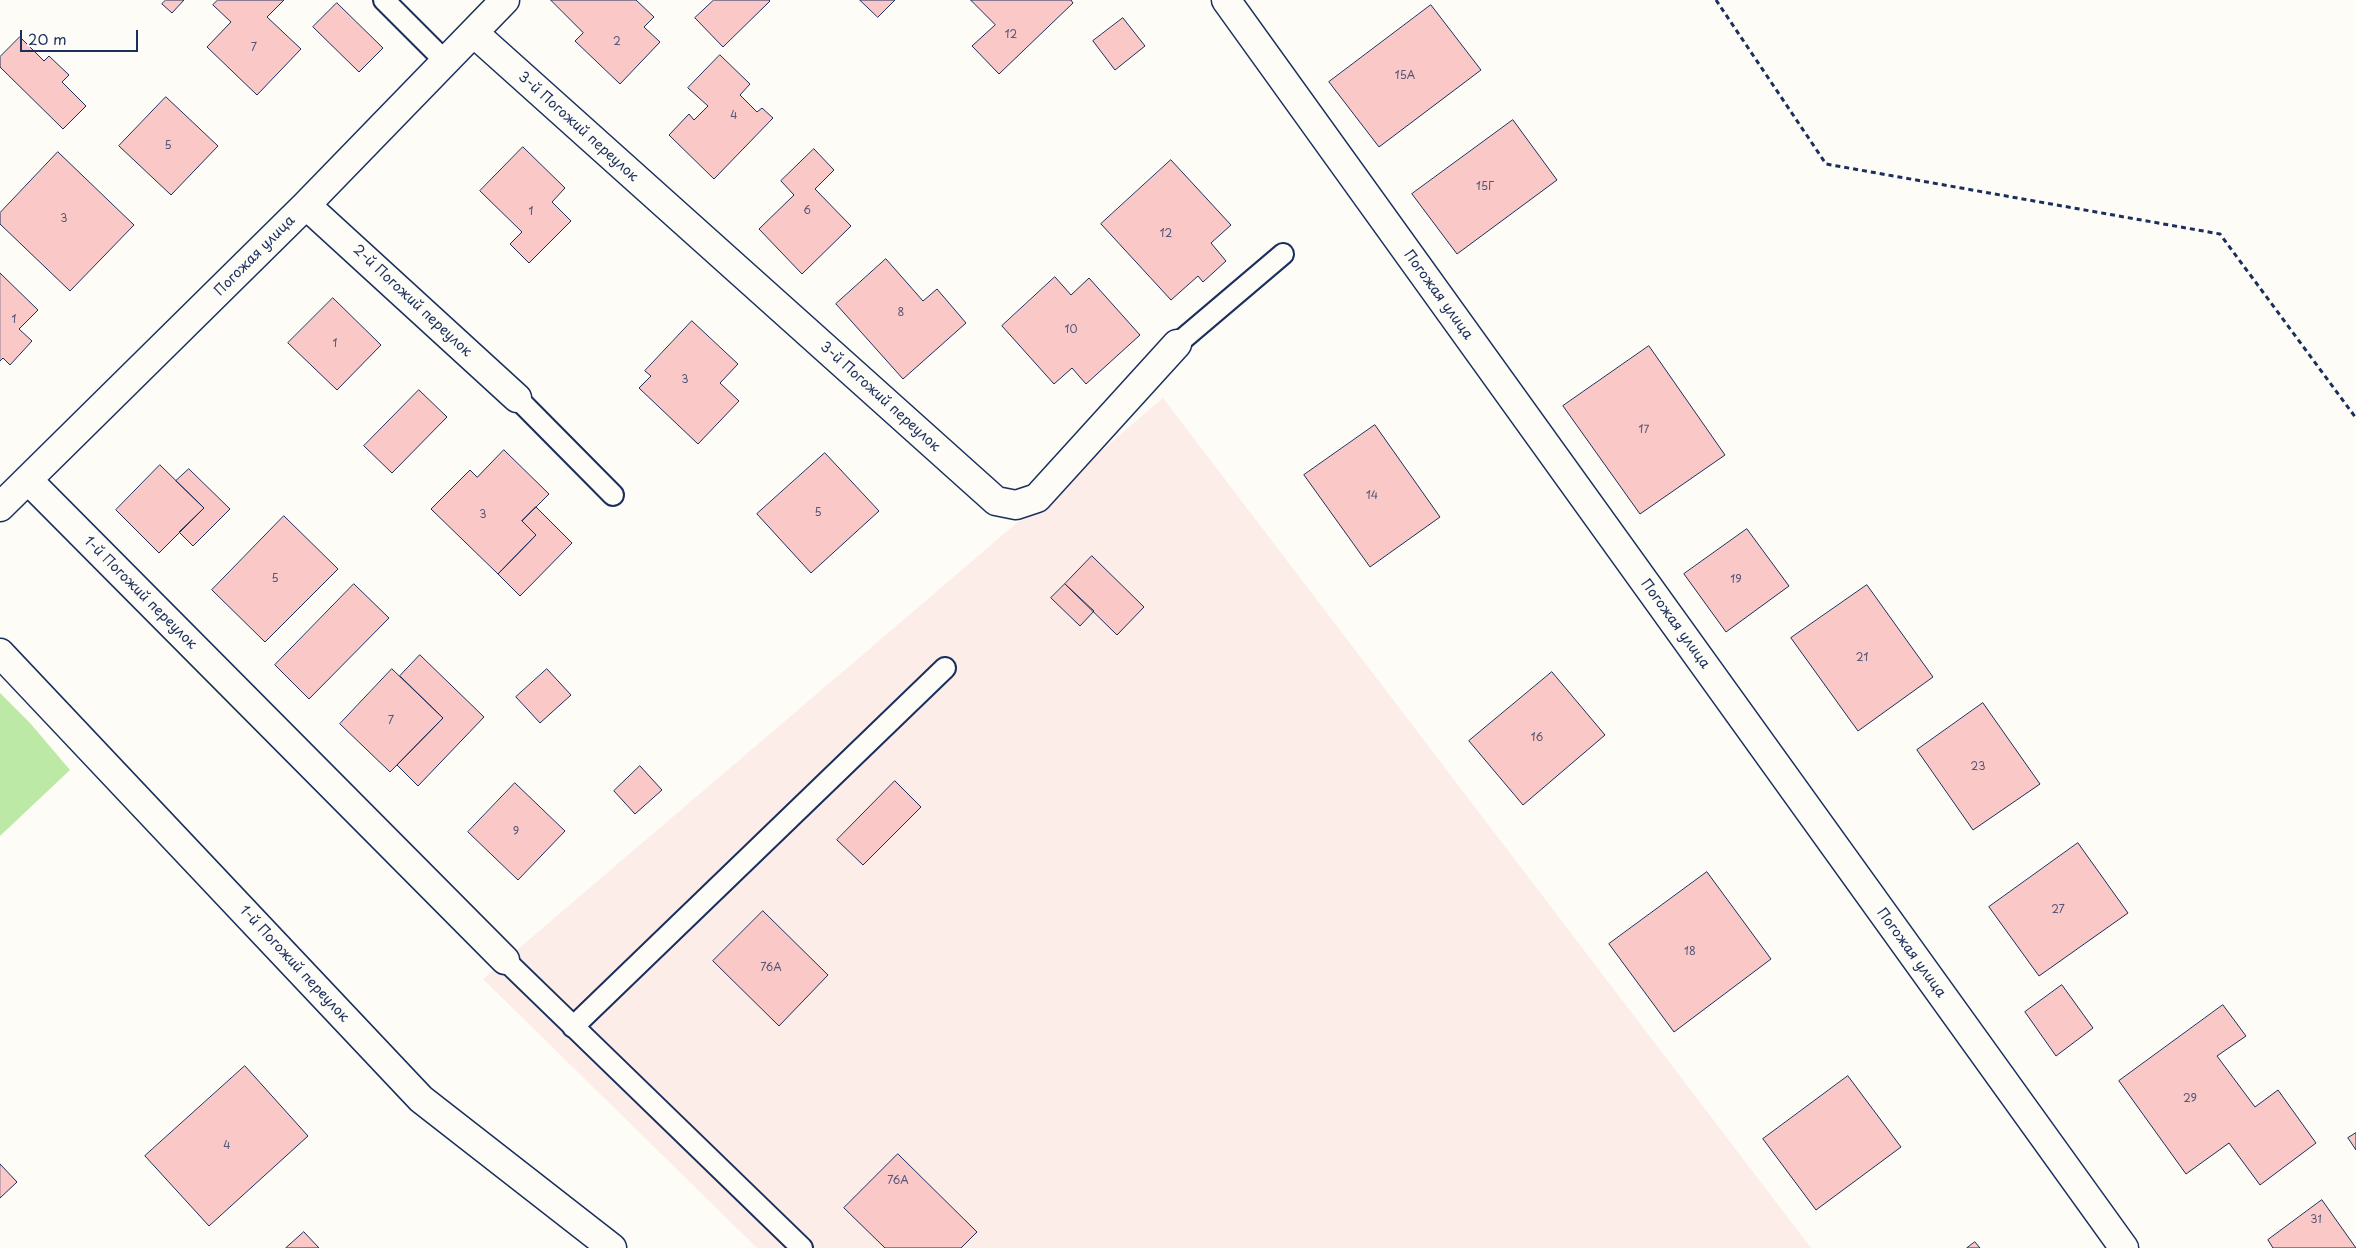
<!DOCTYPE html>
<meta charset="utf-8">
<style>
body{margin:0}
#map{position:relative;width:2356px;height:1248px;overflow:hidden;background:#fdfcf7;font-family:"Playpen Sans",sans-serif}
canvas{display:block}
.scale{position:absolute;left:20px;top:30px;width:118px;height:22px;box-sizing:border-box;border:2px solid #1b2f5e;border-top:0;padding-left:6px;font-size:15px;line-height:18px;white-space:nowrap;color:#1b2f5e;-webkit-text-stroke:4px #fdfcf7;paint-order:stroke}
</style>
<div id="map">
<canvas width="2356" height="1248"></canvas>
<div class="scale">20 m</div>
</div>
<script>
const ctx = document.querySelector('canvas').getContext('2d');
ctx.lineJoin = 'round';
function paint(path, color) { ctx.fillStyle = color; ctx.fill(path, 'evenodd'); }
function trace(path, color, width, dash) { ctx.strokeStyle = color; ctx.lineWidth = width; ctx.lineCap = dash ? 'butt' : 'round'; ctx.setLineDash(dash || []); ctx.stroke(path); }
function drawText(font, color, halo, rows, align = 'center') {
  ctx.font = font + ' "Playpen Sans",sans-serif'; ctx.lineWidth = 4.5; ctx.setLineDash([]); ctx.textBaseline = 'middle'; ctx.strokeStyle = halo; ctx.fillStyle = color; for (const [text, x, y, turn = 0] of rows) {
    ctx.save(); ctx.translate(x, y); ctx.rotate((+turn || 0) * Math.PI / 180); ctx.textAlign = isNaN(turn) ? turn : align; if (halo) ctx.strokeText(text, 0, 0); ctx.fillText(text, 0, 0); ctx.restore();
  }
}
const built = new Path2D(`
 M1163,398L1811,1248H757L483,979Z`);
const green = new Path2D(`
 M0,693L30,723L70,770L0,836Z`);
const building = new Path2D(`
 M166,0H184L172,13L162,4Z
 M218,0H284L267,17L301,49L257,95L207,47L231,22L213,5Z
 M551,0H636L654,17L644,27L660,42L620,84L575,41L583,33Z
 M714,0H769L770,1L723,47L695,18Z
 M860,0H895L878,17Z
 M971,0H1071L1073,3L999,74L972,46L995,25Z
 M337,3L383,48L359,72L313,27Z
 M1431,5L1481,70L1379,147L1329,82Z
 M1123,18L1145,46L1115,70L1093,41Z
 M20,37L44,61L49,56L69,75L62,82L86,106L63,129L0,67V57Z
 M720,55L750,84L740,95L757,112L762,108L773,118L714,179L669,135L689,114L694,120L708,106L688,88Z
 M166,97L218,146L171,195L119,146Z
 M1513,120L1557,180L1457,254L1412,194Z
 M523,147L565,188L552,202L571,221L529,263L510,244L522,232L480,191Z
 M814,149L834,170L815,189L851,226L802,274L759,229L794,195L781,181Z
 M58,152L134,225L70,291L0,224V213Z
 M1171,160L1231,225L1211,243L1226,261L1203,282L1198,276L1171,300L1101,224Z
 M886,259L923,301L937,289L966,323L903,379L836,304Z
 M0,273L38,310L19,329L32,341L10,365L3,358L0,361Z
 M1055,277L1071,295L1089,278L1140,335L1086,384L1072,368L1054,384L1002,326Z
 M333,298L381,345L337,390L288,343Z
 M692,321L738,364L720,383L739,401L698,444L639,388L651,376L645,371Z
 M1649,346L1725,455L1640,514L1563,406Z
 M419,390L447,417L392,473L364,446Z
 M1375,425L1440,517L1370,567L1304,475Z
 M504,450L549,494L522,521L536,535L498,574L431,509L470,470L477,477Z
 M825,453L879,511L811,573L757,514Z
 M160,465L204,508L159,553L116,510Z
 M189,469L230,509L193,546L179,532L204,508L176,481Z
 M536,507L572,543L520,596L498,574L536,535L522,521Z
 M284,516L338,569L265,642L212,590Z
 M1747,529L1789,586L1726,632L1684,574Z
 M1092,556L1144,607L1117,635L1065,584Z
 M354,584L389,618L309,699L275,665Z
 M1065,584L1094,611L1080,626L1051,598Z
 M1867,585L1933,677L1858,731L1791,638Z
 M420,655L484,717L418,786L397,765L443,718L400,676Z
 M392,669L443,718L390,772L340,724Z
 M547,669L571,695L540,723L516,697Z
 M1552,672L1605,735L1523,805L1469,741Z
 M1983,703L2040,784L1973,830L1917,750Z
 M640,766L662,790L635,814L614,791Z
 M895,781L921,807L863,865L837,840Z
 M515,783L565,831L518,880L468,832Z
 M2078,843L2128,913L2039,976L1989,907Z
 M1707,872L1771,959L1674,1032L1609,944Z
 M763,911L828,975L779,1026L713,961Z
 M2062,985L2093,1028L2056,1056L2025,1012Z
 M2223,1005L2246,1036L2217,1056L2255,1107L2278,1090L2316,1143L2260,1185L2229,1143L2186,1174L2119,1081Z
 M245,1066L308,1136L209,1226L145,1156Z
 M1848,1076L1901,1147L1816,1210L1763,1139Z
 M2356,1133V1150L2348,1138Z
 M898,1154L977,1232L961,1248H885L844,1208Z
 M0,1164L17,1182L0,1198Z
 M2322,1200L2356,1248H2273L2268,1240Z
 M304,1232L319,1248H286Z
 M1975,1242L1980,1248H1967Z`);
const path = new Path2D(`
 M1716,0L1826,164L2220,234L2356,418`);
const lane = new Path2D(`
 M384,0L445,61
 M1177,344L1283,254
 M517,398L613,495
 M505,960L802,1248
 M573,1027L945,668`);
const street = new Path2D(`
 M1226,0L2124,1248
 M474,33L996,501L1016,505L1037,498L1177,344
 M306,205L517,398
 M29,481L505,960
 M0,507L306,205L505,0
 M0,653L421,1099L612,1248`);
const numberNames = [
 ["12",1011,35],
 ["2",617,42],
 ["7",254,48],
 ["15А",1405,76],
 ["4",734,116],
 ["5",168,146],
 ["15Г",1485,187],
 ["6",807,211],
 ["1",531,212],
 ["3",64,219],
 ["12",1166,234],
 ["8",901,313],
 ["1",14,320],
 ["10",1071,330],
 ["1",335,344],
 ["3",685,380],
 ["17",1644,430],
 ["14",1372,496],
 ["5",818,513],
 ["3",483,515],
 ["5",275,579],
 ["19",1736,580],
 ["21",1862,658],
 ["7",391,721],
 ["16",1537,738],
 ["23",1978,767],
 ["9",516,832],
 ["27",2058,910],
 ["18",1690,952],
 ["76А",771,968],
 ["29",2190,1099],
 ["4",227,1146],
 ["76А",898,1181],
 ["31",2316,1220]
];
const streetNames = [
 ["3-й Погожий переулок",578,127,42],
 ["Погожая улица",255,256,-45],
 ["Погожая улица",1438,295,54],
 ["2-й Погожий переулок",412,301,43],
 ["3-й Погожий переулок",880,397,42],
 ["1-й Погожий переулок",140,593,45],
 ["Погожая улица",1675,624,54],
 ["Погожая улица",1911,953,54],
 ["1-й Погожий переулок",294,964,47]
];
paint(built, '#fcede9');
paint(green, '#bde9a6');
paint(building, '#fac9c7');
trace(building, '#1b2f5e', 1);
trace(lane, '#1b2f5e', 24);
trace(street, '#1b2f5e', 31);
trace(path, '#1b2f5e', 3, [5, 4]);
trace(lane, '#fdfcf7', 20);
trace(street, '#fdfcf7', 28);
drawText('11px', '#535678', null, numberNames);
drawText('14px', '#1b2f5e', '#fdfcf7', streetNames);
</script>
